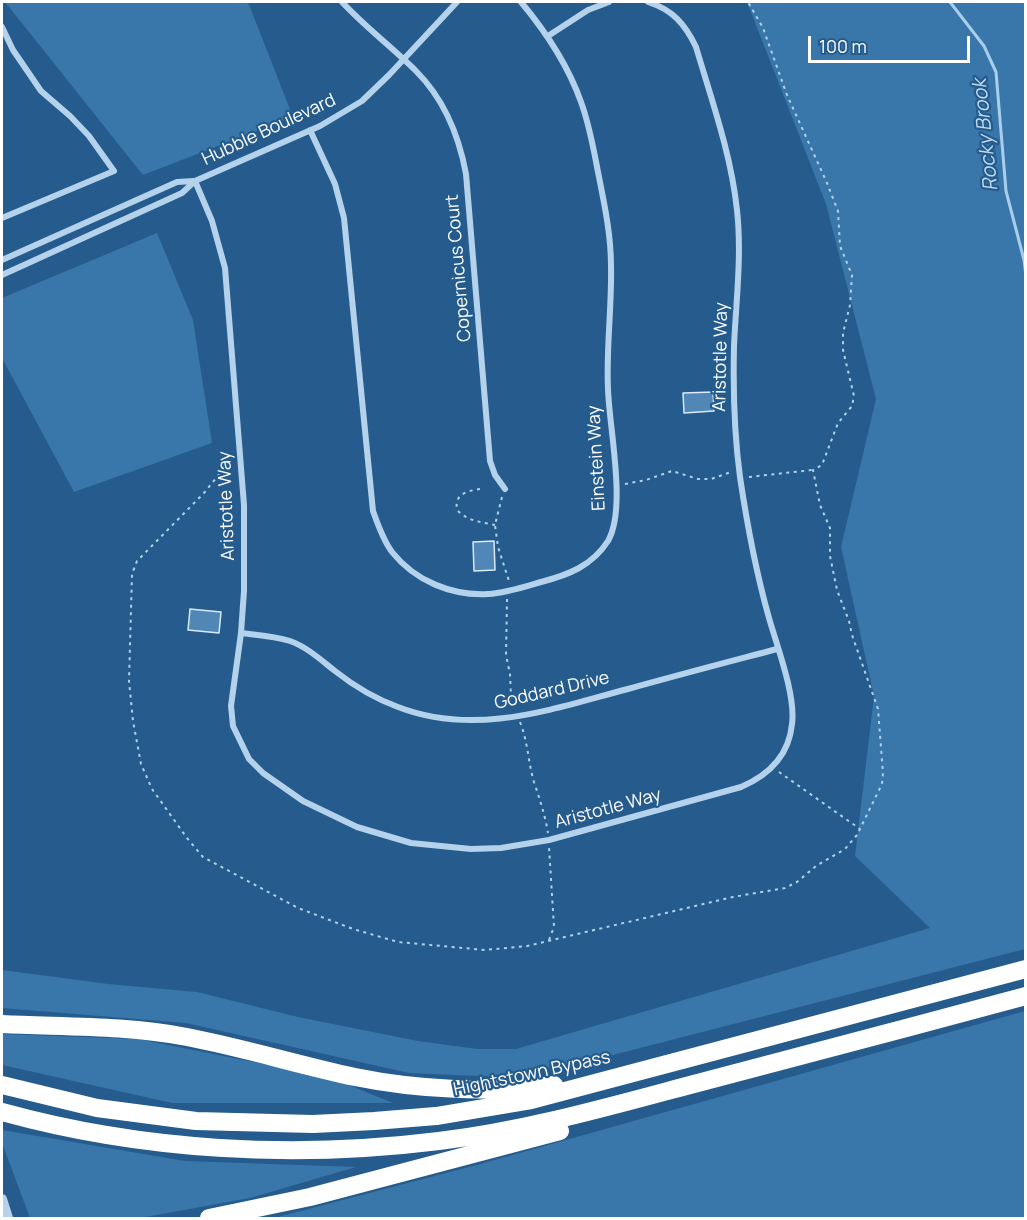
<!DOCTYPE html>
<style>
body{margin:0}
#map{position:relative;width:1027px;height:1220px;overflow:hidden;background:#255c8d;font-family:Manrope,sans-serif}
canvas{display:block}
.frame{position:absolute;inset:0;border:3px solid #fff;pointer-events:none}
.scale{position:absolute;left:808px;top:36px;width:162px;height:27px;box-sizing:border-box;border:3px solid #fff;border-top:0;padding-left:8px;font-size:18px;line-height:21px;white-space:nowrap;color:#fff;-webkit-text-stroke:4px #255c8d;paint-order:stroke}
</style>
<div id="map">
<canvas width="1027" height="1220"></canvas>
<div class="frame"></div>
<div class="scale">100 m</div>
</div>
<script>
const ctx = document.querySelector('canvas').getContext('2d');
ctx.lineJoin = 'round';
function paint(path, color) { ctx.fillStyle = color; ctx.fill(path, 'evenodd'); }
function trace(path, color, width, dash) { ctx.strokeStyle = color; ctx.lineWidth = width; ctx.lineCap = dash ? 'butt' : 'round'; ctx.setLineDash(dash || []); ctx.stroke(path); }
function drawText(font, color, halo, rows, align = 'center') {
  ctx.font = font + ' Manrope,sans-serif'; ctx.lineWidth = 4.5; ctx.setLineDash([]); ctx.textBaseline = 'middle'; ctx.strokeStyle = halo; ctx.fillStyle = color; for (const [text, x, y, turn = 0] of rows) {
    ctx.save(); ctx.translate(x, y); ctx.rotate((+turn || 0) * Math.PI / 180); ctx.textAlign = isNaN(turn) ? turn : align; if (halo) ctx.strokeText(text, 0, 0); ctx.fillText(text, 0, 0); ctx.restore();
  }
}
const green = new Path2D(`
 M5,2H248L293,117L143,175Z
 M747,2H1025V949L613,1055L500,1077L409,1073L186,1023L2,1008V970L108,984L197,992L298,1017L418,1041L477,1049H516L930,928L855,856L874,696L841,547L876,399L826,204Z
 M157,233L193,320L212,443L74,492L2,358V298Z
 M1025,1011V1218H274L484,1163Z
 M2,1034L138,1039L329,1077L393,1103H172L2,1065Z
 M2,1130L185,1161L356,1167L250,1198L140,1218H30L2,1143Z`);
const stream = new Path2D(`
 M950,2L984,46L996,72L1006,191L1024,260L1026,276`);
const building = new Path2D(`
 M713,392L714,411L684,413L683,393Z
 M494,541L495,570L474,571L473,542Z
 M190,609L221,612L219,633L188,630Z`);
const path = new Path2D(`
 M229,462L204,493L137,561L132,574L129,681L133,721L141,764L152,789L187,838L203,857L298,908L353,929L398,942L485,950L527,946L733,897L785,888L797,882L816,866L845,849L857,835L882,784L883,773L878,709L852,635L849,621L837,590L830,556V528L820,505L813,470L822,465L838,423L852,406L854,396L843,350V333L850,305L852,275L840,246L838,211L827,183L787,95L763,28L748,2
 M749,477L812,470
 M625,484L646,480L672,471L698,479H711L731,472
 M480,489C467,491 454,494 457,510C467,521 481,522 495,525
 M502,497L495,525L498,547L509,581
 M507,599L506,655L510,674L511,696L515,708
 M520,722C528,742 528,762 534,782C540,800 545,815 548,833
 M779,772L860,829
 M549,940L554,927L549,847`);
const minor = new Path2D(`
 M342,2C365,27 392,47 416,71C444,99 459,136 466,174L490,461L495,475L505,489
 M2,27L13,50L41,91L70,116L89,136L114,171L2,218
 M548,36L588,10L609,2
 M310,130L335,184L344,218L373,511C378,525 383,540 392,552C415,581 452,596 488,594C506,593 524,587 541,582C568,575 592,566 608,541C627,508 609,427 608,389C606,348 612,307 611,266C611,236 605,207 599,177C594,152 590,126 581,102C568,65 546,32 521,2
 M195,181L212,221L225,268L244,505V591L241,633L231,706L233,726L249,759L263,773L303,801L357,827L411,843L471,849L501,848L549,840L741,787C769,775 789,755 792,724C796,696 777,646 769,618C756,572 747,524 740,477C734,433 733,389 734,346C736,301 742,255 737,210C731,154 712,101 696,47C685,24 673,10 648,2
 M2,260L177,182L194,181
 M2,275L182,193L195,181L320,126L362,101L389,75L457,2
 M241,633C257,635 274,636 290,641C307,647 321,660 335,671C354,686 376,699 398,707C476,737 552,709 628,689C678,675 728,662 777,649`);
const tertiary = new Path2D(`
 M2,1199L8,1218`);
const motorway = new Path2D(`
 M2,1024C63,1027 126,1025 187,1037C244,1048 299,1065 355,1077C419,1090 490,1093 554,1085
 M2,1085L97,1108L196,1121L313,1124L374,1121L436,1116L531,1100L1026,969
 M2,1112C143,1151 294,1159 439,1141C520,1131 597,1110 675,1089C792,1059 909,1027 1026,996
 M209,1218L310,1197L560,1131`);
const streetNames = [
 ["Hubble Boulevard",269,130,-25],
 ["Copernicus Court",459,268,-95],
 ["Aristotle Way",721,357,-89],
 ["Einstein Way",597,458,-93],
 ["Aristotle Way",227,506,-92],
 ["Goddard Drive",552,691,-13],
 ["Aristotle Way",608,809,-15],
 ["Hightstown Bypass",532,1074,-12]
];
const waterNames = [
 ["Rocky Brook",986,135,-96]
];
paint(green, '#3976aa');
trace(stream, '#a8ceeb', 3);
paint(building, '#5187b6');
trace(building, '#d9eaf8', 1.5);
trace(path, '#b4d2eb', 2, [3, 4.5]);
trace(minor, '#b4d2eb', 6);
trace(tertiary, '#b4d2eb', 10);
trace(motorway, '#fff', 18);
drawText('18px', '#fff', '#255c8d', streetNames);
drawText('italic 20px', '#c0dbf2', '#255c8d', waterNames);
</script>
